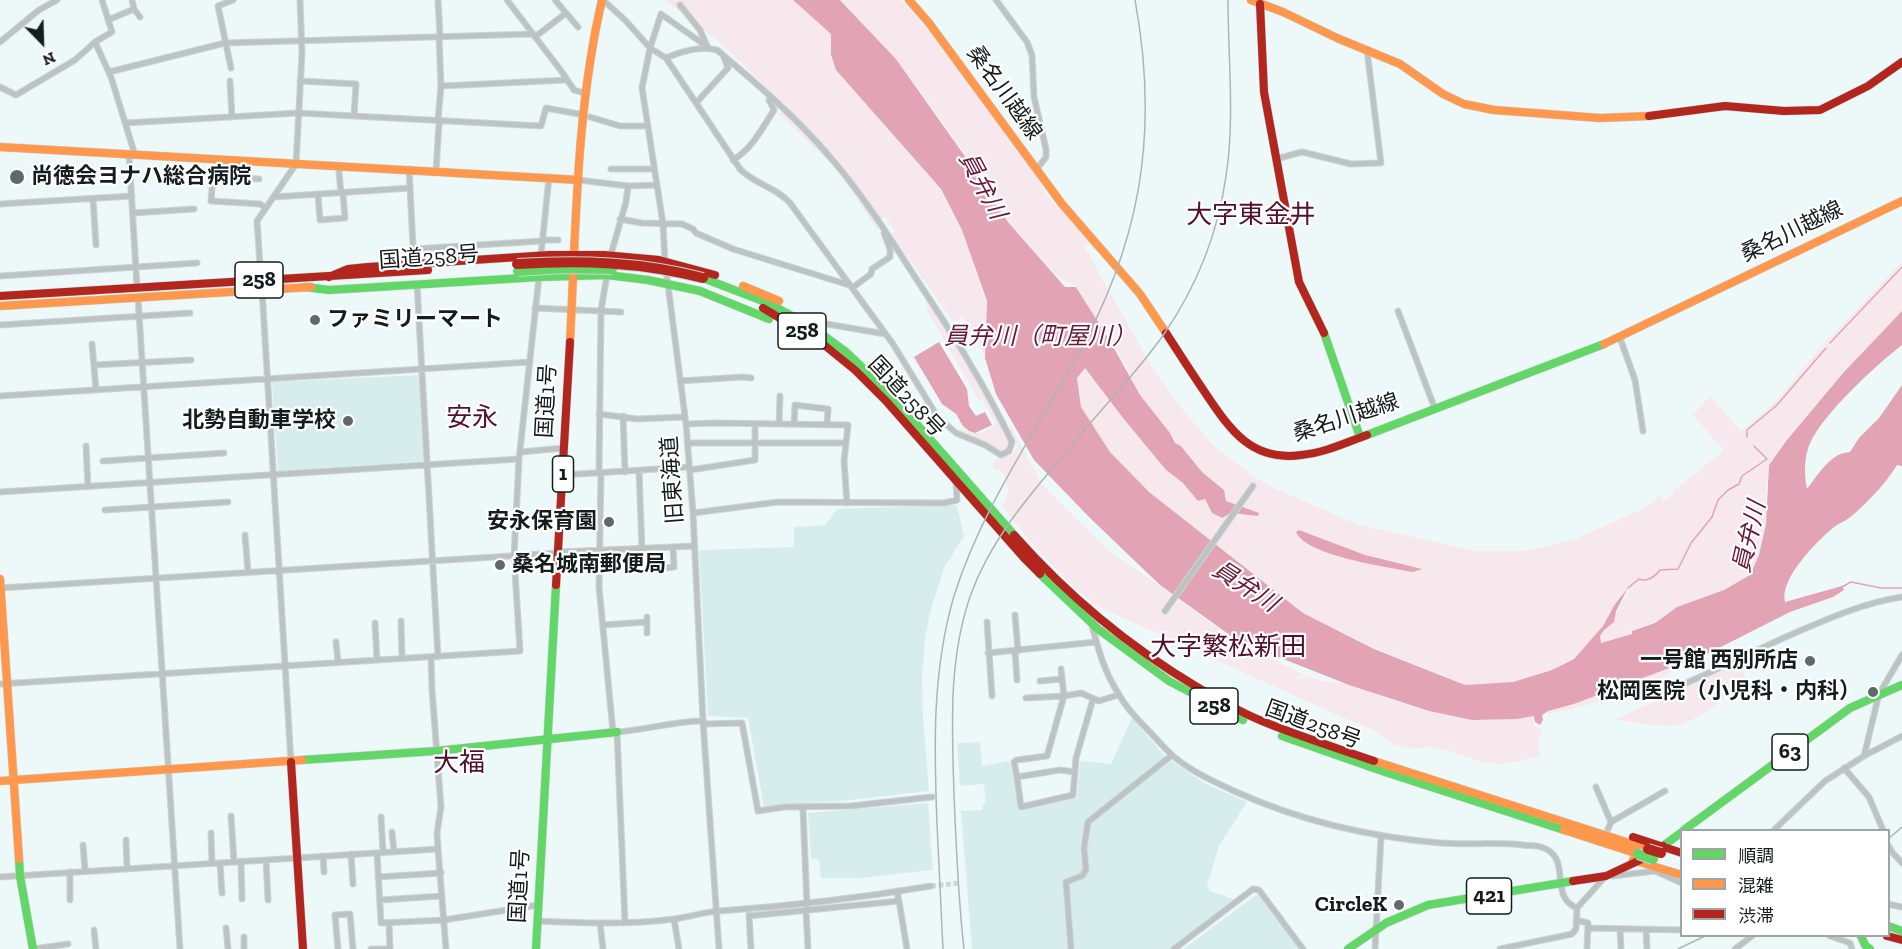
<!DOCTYPE html>
<meta charset="utf-8">
<style>
body{margin:0}
#map{position:relative;width:1902px;height:949px;overflow:hidden;background:#edf9f9;font-family:"Zilla Slab","Noto Sans JP",serif}
canvas{display:block}
.legend{position:absolute;left:1680px;top:829px;width:210px;height:108px;box-sizing:border-box;background:#fff;border:2px solid #a1a4a4;margin:0;padding:8px 10px;list-style:none;font-size:18px;color:#141c1c}
.legend li{display:flex;align-items:center;gap:12px;height:30px}
.legend b{width:30px;border:2px solid #a1a4a4}
.north{position:absolute;left:12px;top:12px;width:60px;height:60px;-webkit-text-stroke:4px #fff;paint-order:stroke;rotate:157deg;font-size:16px;font-weight:700;line-height:24px;text-align:center;color:#141c1c}
.north::after{content:'';display:block;margin:auto;width:21px;height:27px;background:#141c1c;clip-path:polygon(50% 0,100% 100%,50% 72%,0 100%)}
</style>
<div id="map">
<canvas width="1902" height="949"></canvas>
<ul class="legend">
<li><b style="height:8px;background:#63d668"></b>順調</li>
<li><b style="height:8px;background:#ff974d"></b>混雑</li>
<li><b style="height:8px;background:#b3261e"></b>渋滞</li>
</ul>
<div class="north">N</div>
</div>
<script>
const ctx = document.querySelector('canvas').getContext('2d');
ctx.lineJoin = 'round';
function paint(path, color) { ctx.fillStyle = color; ctx.fill(path, 'evenodd'); }
function trace(path, color, width, dash) { ctx.strokeStyle = color; ctx.lineWidth = width; ctx.lineCap = dash ? 'butt' : 'round'; ctx.setLineDash(dash || []); ctx.stroke(path); }
function drawText(font, color, halo, rows, align = 'center') {
  ctx.font = font + ' "Zilla Slab","Noto Sans JP",serif'; ctx.lineWidth = 4.5; ctx.setLineDash([]); ctx.textBaseline = 'middle'; ctx.strokeStyle = halo; ctx.fillStyle = color; for (const [text, x, y, turn = 0] of rows) {
    ctx.save(); ctx.translate(x, y); ctx.rotate((+turn || 0) * Math.PI / 180); ctx.textAlign = isNaN(turn) ? turn : align; if (halo) ctx.strokeText(text, 0, 0); ctx.fillText(text, 0, 0); ctx.restore();
  }
}
const built = new Path2D(`
 M420,375L425,461L278,471L272,382Z
 M957,505L964,536L944,568L930,612L925,640L922,676L923,716L929,791L851,800L764,807L748,718L708,716L699,550L794,547V527L825,525L837,509Z
 M1132,718L1165,756L1206,784L1247,802L1219,846L1207,886L1210,891L1236,900L1170,949H972L961,811L982,810L983,805L986,803L984,784L960,786L957,743L980,742L982,766L1009,761L1013,771L1019,811L1077,797L1080,761L1111,764Z
 M928,803L933,870L861,878H821L819,860L811,858L808,813Z
 M1259,893L1300,949H1183Z`);
const green = new Path2D(`
 M665,0H793L831,34V55L836,70L940,189L962,230L986,301L985,356L963,317L953,321L891,234L895,231L886,217L882,219L877,230L839,172L779,114L785,105L718,41Z
 M841,0H902L930,32L1027,160L1046,194L1112,265L1088,244L1084,246L1154,371L1182,409L1213,445L1256,478L1274,488L1356,524L1475,551H1523L1545,547L1575,539L1636,512L1654,502L1659,495L1663,501L1673,495V491L1724,451L1693,415L1710,396L1741,431L1774,403L1823,345L1902,262V311L1843,372L1785,441L1769,464L1766,488V523L1759,555L1750,575L1724,590L1677,607L1655,622L1631,631L1632,634L1601,643L1600,636L1604,630L1614,622V616L1631,587H1629L1615,603L1603,625L1593,639L1574,658L1551,670L1513,682L1465,685L1374,648L1303,613L1149,492L1110,452L1081,407L1077,378L1085,367L1123,418L1166,470L1183,483L1198,501L1205,499L1212,513L1222,518L1231,514L1258,516L1226,500L1224,489L1202,472L1182,446L1175,443L1170,433L1139,395L1126,366L1112,341L1115,337L1110,331L1105,333L1076,286L1056,275L1008,221L965,154L896,58Z
 M921,289L956,342L1009,440L1008,449L1001,452L957,431L960,428C974,437 983,433 996,424L982,399L979,401L927,310L928,309Z
 M1010,425L1043,486L1111,553L1160,586L1238,643L1303,674L1296,679L1308,676C1320,683 1335,681 1348,684C1363,688 1378,695 1392,700C1440,716 1483,725 1534,716V725L1542,730L1537,747L1541,755L1522,761L1498,764L1483,762L1431,746L1412,749L1394,745L1376,731L1335,714L1099,607C1063,582 1030,541 1002,506L1009,492L1003,472L993,468L995,459L1013,454L1017,445L1009,428Z
 M1762,652L1761,657L1744,668L1745,680C1732,694 1693,724 1675,726C1658,727 1631,721 1614,720Z
 M1709,653C1658,682 1605,704 1547,714L1548,711L1575,704Z`);
const water = new Path2D(`
 M793,0H840L896,59L964,155L1008,222L1065,287H1076L1110,341L1140,395L1170,433L1175,443L1181,446L1202,472L1224,490L1226,501L1259,513L1258,516L1231,513L1222,518L1212,513L1205,499L1198,501L1183,483L1166,470L1123,418L1085,368L1077,378L1081,407L1110,452L1149,492L1303,613L1374,649L1465,685L1513,682L1552,670L1574,659L1603,626L1615,604L1628,588L1616,611L1614,622L1604,630L1600,636L1601,643L1632,634V631L1655,623L1677,607L1724,590L1750,575L1759,555L1766,524L1769,465L1786,441L1843,373L1902,311V345C1875,366 1824,413 1810,443C1804,457 1804,475 1807,489C1818,475 1830,453 1850,452L1859,438L1879,418L1902,385V466L1897,465C1886,483 1870,500 1854,514C1848,520 1841,522 1834,527C1817,541 1779,579 1785,602L1842,586L1844,590L1833,597L1790,612L1709,653L1574,704L1548,711L1542,715L1543,720L1540,725L1535,722L1534,716L1517,719L1472,720L1429,711L1349,685L1238,641L1160,585L1090,518L1034,460L996,394L985,358L987,301L962,230L941,189L836,70L831,55V34Z
 M939,342L967,389L969,406L976,416L985,412L992,425L975,433L969,431L963,426L956,414L942,404L914,357Z
 M1299,530L1365,555L1422,569L1413,572C1388,567 1306,556 1296,532Z`);
const stream = new Path2D(`
 M1830,343L1902,267
 M1747,437V430L1777,405L1826,348
 M1842,587L1851,582L1881,588H1902
 M1628,588L1639,579C1647,582 1655,577 1660,570L1678,569L1691,543L1712,517L1718,500L1728,490L1739,484L1742,476L1767,459L1754,446`);
const streetTunnel = new Path2D(`
 M931,886L960,883`);
const street = new Path2D(`
 M132,0L134,9L140,17
 M438,0L440,36
 M507,0L562,72L574,90L587,94
 M555,0L578,27
 M603,0L626,21L650,48L666,58L740,169C754,184 776,187 790,203L893,344L937,416L956,433L985,445L1001,455L1009,451L1012,442C985,385 952,333 917,280C890,238 863,195 830,157C796,117 756,83 717,50C701,46 681,51 666,58
 M996,0L1027,42L1032,55L1034,97L1046,149V157L1037,169
 M680,5L700,30L707,46
 M108,20L134,9
 M535,37L566,13
 M0,42L39,10L57,0
 M95,42L111,77L135,155
 M709,48L661,14L650,48L642,88L663,224L665,262L686,424L693,513L703,721L719,949
 M231,68L218,6L233,0
 M109,72L225,43L533,34
 M230,81L232,117
 M300,81L356,84L354,116
 M441,86L567,80
 M0,87L16,95L75,60L95,42L112,32L102,0
 M696,103L728,68L724,57
 M590,117L620,126H647
 M438,120L441,86L439,36
 M125,123L298,113L541,126L546,108L579,114
 M129,154L137,287
 M1276,159L1302,152L1351,164L1381,163L1367,50
 M733,160C752,149 763,127 774,110L769,100L771,97
 M409,169L414,264
 M611,169H654
 M436,171L439,124L441,121
 M239,178L240,161
 M259,179L213,176L211,201L260,204L266,208
 M579,180L628,186L657,185
 M341,193L339,172L341,166
 M318,195L320,220L345,218L343,194
 M274,197L410,188
 M93,199L96,245
 M0,204L132,196
 M133,213L194,209
 M620,219L642,223L682,224L693,229L696,233L733,249L849,285
 M542,240H558
 M414,249L542,241
 M611,254L626,202L628,186
 M541,255L549,177
 M0,276L197,263
 M261,280L257,221L296,164L302,53L300,0
 M417,284L438,657
 M852,288L871,274L872,269L890,257V249L884,233
 M262,290L291,762
 M138,298L180,949
 M535,308L621,312
 M1398,311L1435,409
 M815,322L885,334
 M0,325L190,313
 M1620,338L1635,380L1643,431
 M92,344L96,390
 M94,365L191,360
 M680,381L743,377L751,378
 M0,396L530,362
 M599,414L637,419L685,417
 M623,416L625,472
 M686,424L714,423L848,425L844,461L847,503
 M779,424L780,396
 M794,424L795,405L828,409L827,425
 M688,443H846
 M86,446L88,487
 M521,452L564,448
 M103,461L224,453
 M690,470L755,460V424
 M639,471L642,549
 M599,473L601,310L607,275
 M601,473L599,587L613,732
 M563,475L689,467
 M0,492L519,459
 M105,510L228,502
 M693,513L778,502L944,503L957,500L956,482
 M245,535L248,572
 M559,552L694,546
 M644,570L674,567L673,547
 M0,588L558,553
 M1165,611L1253,486
 M1015,615L1018,651
 M647,617V633
 M401,621L402,658
 M987,622L992,696
 M375,623L377,660
 M603,625L647,622
 M1092,626C1099,651 1104,671 1118,693C1125,706 1136,718 1146,728C1155,737 1163,747 1172,755C1190,771 1213,781 1234,791C1300,821 1369,837 1441,843C1468,845 1495,842 1523,845C1528,846 1535,845 1541,847C1574,857 1547,896 1577,908
 M336,642L338,662
 M1015,651L1017,680
 M988,653L1096,642
 M431,657L432,690L441,807L437,833L438,849L446,949
 M1040,681L1062,679
 M0,684L520,651L514,556L519,459L539,277
 M1661,694C1704,676 1746,655 1788,636C1825,620 1862,603 1902,597
 M1026,698L1064,696L1061,669
 M703,724L742,723L758,811L784,807L851,806L932,797
 M1864,756L1879,694L1902,655
 M1844,768L1869,797L1883,830
 M1074,772L1060,770L1017,777L1014,762L1017,760L1047,756L1064,696L1081,693L1099,701L1118,695
 M1017,777L1021,807L1073,795L1076,758L1093,699
 M1596,787L1611,822
 M803,809L807,906
 M231,816L234,862
 M381,817L383,853
 M1608,829L1611,822L1665,791
 M1774,830L1825,781L1864,756L1902,736
 M392,832L394,852
 M211,833L212,863
 M126,840L127,869
 M83,845L85,871
 M1888,845L1892,852L1902,863
 M377,853L381,923L444,920L538,905
 M351,854L353,884
 M323,856L324,872
 M266,860L268,900
 M241,861L242,899
 M220,863L222,893
 M1613,876L1655,871L1682,883
 M0,877L438,849
 M378,877L441,873
 M70,900V872
 M380,900L442,896
 M899,901L907,949
 M1888,904L1902,907
 M806,911L808,949
 M749,915L751,949
 M749,916L899,901L897,891
 M674,919L679,949
 M1576,920L1588,923L1587,949
 M537,921C582,923 629,925 674,919C689,917 704,912 719,911C790,906 860,898 931,886
 M625,922L617,732C646,730 674,721 703,721
 M389,923L390,948
 M600,923L603,949
 M226,928L228,949
 M1588,928L1682,930
 M1620,929L1621,949
 M94,930L96,949
 M1646,930L1647,949
 M1830,936L1850,943L1852,949
 M244,937V949
 M33,949L68,944
 M338,949L335,915L350,914L353,949
 M371,949H390
 M1071,949L1066,882L1082,876L1086,870L1084,848L1088,822L1172,755
 M1174,949L1253,889L1259,890L1303,949
 M1375,949L1381,837
 M1500,949L1572,934L1576,929L1577,908L1604,878
 M1735,949L1752,936`);
const fast = new Path2D(`
 M703,278L768,303L812,327L846,352L892,396L1014,535
 M305,287L329,290L539,277L607,275L648,280L700,291L769,319
 M1324,333L1360,437
 M1367,435L1604,344
 M1040,574L1098,629L1169,681L1243,720
 M1282,736L1385,772L1564,830
 M302,760L436,751L617,732
 M1684,830L1850,708L1902,685
 M1663,846L1682,832
 M19,859L20,876L33,949
 M1888,926L1902,931
 M1861,936L1865,945L1870,949
 M536,949L556,585
 M1348,949L1386,923L1428,905L1573,881`);
const slow = new Path2D(`
 M909,0L929,23L1062,204L1140,294L1166,333
 M1251,0L1283,12L1337,38L1400,64L1443,94L1464,104L1494,110L1600,118L1649,116
 M0,147L579,180
 M743,286L779,301
 M0,306L311,287
 M570,342C576,228 576,111 602,0
 M1604,344L1902,201
 M0,579L19,859
 M1374,761L1648,849
 M0,781L302,760
 M1564,830L1638,854
 M1633,860L1682,875`);
const jam = new Path2D(`
 M1260,4L1264,92L1299,282L1324,333
 M1649,116L1725,106L1784,111L1820,110L1868,86L1902,62
 M329,277L348,269L368,267L549,255H604L659,260L715,275
 M0,296L428,270
 M763,308L823,344L855,370L887,402L1025,559L1040,574
 M1166,333C1179,353 1191,372 1204,391C1229,428 1250,462 1301,455C1324,453 1345,443 1367,435
 M1014,535C1067,595 1128,646 1197,687C1218,699 1239,712 1262,721C1298,736 1337,748 1374,761
 M556,585L570,342
 M291,762L303,949
 M1633,837L1682,853
 M1573,881L1606,876L1638,861L1663,846
 M1887,936L1902,940`);
const rail = new Path2D(`
 M1888,839L1902,827
 M943,949C941,907 939,866 937,824C934,747 932,671 954,596C980,513 1030,440 1072,365C1140,247 1160,135 1135,0
 M964,949C958,897 956,846 954,794C952,726 948,659 971,594C994,531 1040,484 1082,433C1109,400 1140,369 1164,334C1197,286 1218,233 1226,176C1235,120 1228,57 1228,0
 M1678,949L1705,936`);
const fastBridge = new Path2D(`
 M518,271L563,268L612,269
 M1638,854L1653,859`);
const jamBridge = new Path2D(`
 M517,264C581,260 641,262 703,278
 M1648,849L1661,853`);
const markers = [
 [17,177,8,"#606969"],
 [315,320,6,"#606969"],
 [348,421,6,"#606969"],
 [609,522,6,"#606969"],
 [500,565,6,"#606969"],
 [1810,661,6,"#606969"],
 [1873,692,6,"#606969"],
 [1399,905,6,"#606969"]
];
const shields = [
 [259,280,48],
 [802,331,48],
 [563,474,21],
 [1214,706,48],
 [1790,752,36],
 [1489,896,45]
];
const shieldNames = [
 ["258",259,280],
 ["258",802,331],
 ["1",563,474],
 ["258",1214,706],
 ["63",1790,752],
 ["421",1489,896]
];
const streetNames = [
 ["桑名川越線",1004,93,54],
 ["桑名川越線",1792,232,-26],
 ["国道258号",429,258,-4],
 ["国道258号",906,397,47],
 ["国道1号",547,401,-87],
 ["桑名川越線",1346,418,-18],
 ["旧東海道",673,480,-94],
 ["国道258号",1313,725,20],
 ["国道1号",520,886,-87]
];
const poiNames = [
 ["尚徳会ヨナハ総合病院",31,177,"left"],
 ["ファミリーマート",327,320,"left"],
 ["北勢自動車学校",336,421],
 ["安永保育園",597,522],
 ["桑名城南郵便局",512,565,"left"],
 ["一号館 西別所店",1798,661],
 ["松岡医院（小児科・内科）",1861,692],
 ["CircleK",1387,905]
];
const waterNames = [
 ["員弁川",982,186,62],
 ["員弁川（町屋川）",1040,337],
 ["員弁川",1750,537,-77],
 ["員弁川",1245,587,33]
];
const quarterNames = [
 ["大字東金井",1251,216],
 ["安永",472,419],
 ["大字繁松新田",1228,648],
 ["大福",459,764]
];
paint(built, '#d7eded');
paint(green, '#f6e8ec');
paint(water, '#e2a4b4');
trace(stream, '#e2a4b4', 1.5);
trace(streetTunnel, '#ccd8d8', 5, [5, 2.5]);
trace(street, '#cbd5d5', 7);
trace(fast, '#cbd5d5', 9);
trace(slow, '#cbd5d5', 9);
trace(jam, '#cbd5d5', 9);
trace(street, '#bdc3c3', 5);
trace(fast, '#63d668', 8);
trace(slow, '#ff974d', 8);
trace(jam, '#b3261e', 8);
trace(rail, '#adb4b4', 1.5);
trace(fastBridge, '#cbd5d5', 12, []);
trace(jamBridge, '#cbd5d5', 12, []);
trace(fastBridge, '#63d668', 10);
trace(jamBridge, '#b3261e', 10);
for (const [x, y, r, color] of markers) { const dot = new Path2D(); dot.arc(x, y, r, 0, 2 * Math.PI); ctx.fillStyle = color; ctx.fill(dot); trace(dot, '#fff', 2); }
for (const [x, y, w] of shields) { const box = new Path2D(); box.roundRect(x - w / 2, y - 18, w, 36, 4.5); ctx.fillStyle = '#fff'; ctx.fill(box); trace(box, '#141c1c', 1.5); }
drawText('bold 21px', '#141c1c', null, shieldNames);
drawText('22px', '#141c1c', '#fff', streetNames);
drawText('bold 22px', '#141c1c', '#fff', poiNames, 'right');
drawText('italic 24px', '#6b1735', '#fff', waterNames);
drawText('26px', '#541028', '#fff', quarterNames);
</script>
